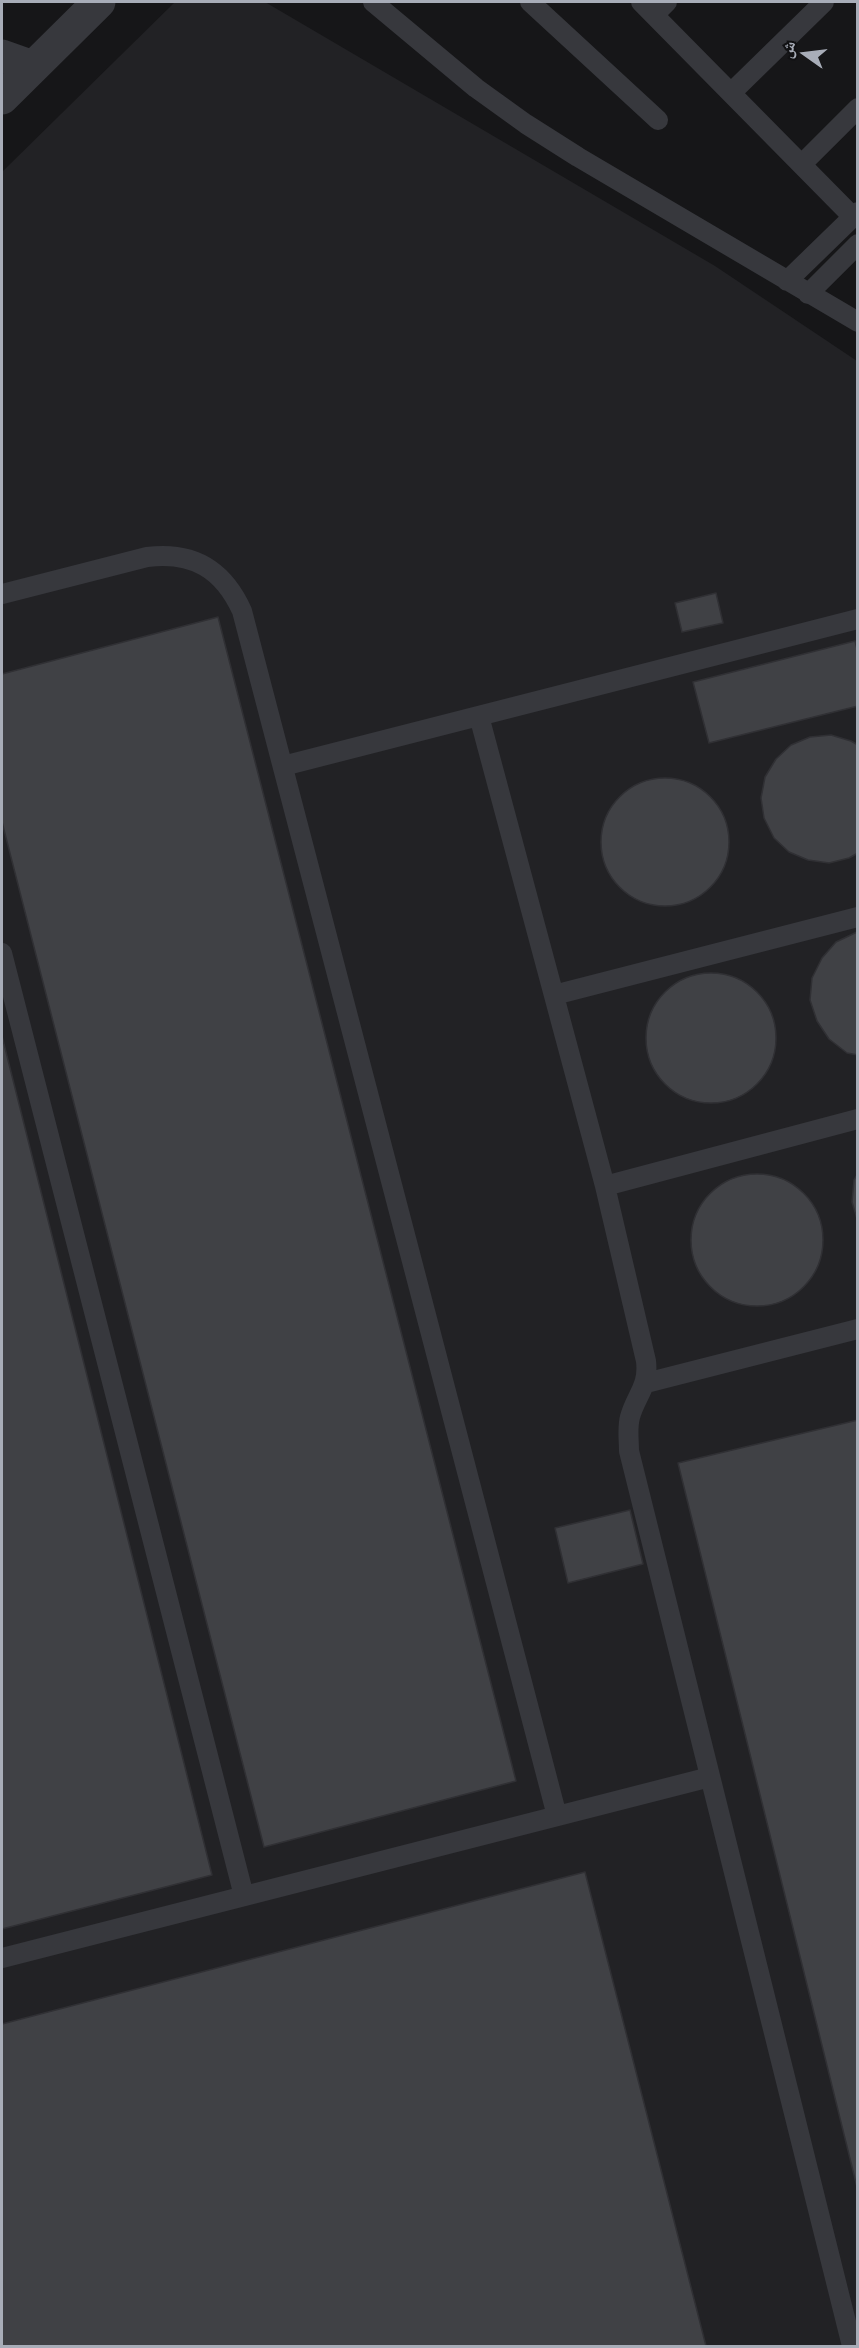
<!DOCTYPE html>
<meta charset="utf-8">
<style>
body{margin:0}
#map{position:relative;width:859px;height:2348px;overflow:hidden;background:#161618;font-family:"Asap Condensed","Noto Naskh Arabic",sans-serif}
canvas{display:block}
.frame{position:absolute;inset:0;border:3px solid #a8adb8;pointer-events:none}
.north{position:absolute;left:775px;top:24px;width:60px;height:60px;-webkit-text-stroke:4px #111113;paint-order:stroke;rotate:284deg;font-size:16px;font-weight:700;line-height:24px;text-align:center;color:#a8adb8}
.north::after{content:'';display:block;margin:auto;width:21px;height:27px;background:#a8adb8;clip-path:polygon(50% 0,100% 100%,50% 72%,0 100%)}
</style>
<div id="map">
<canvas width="859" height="2348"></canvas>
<div class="frame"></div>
<div class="north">ش</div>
</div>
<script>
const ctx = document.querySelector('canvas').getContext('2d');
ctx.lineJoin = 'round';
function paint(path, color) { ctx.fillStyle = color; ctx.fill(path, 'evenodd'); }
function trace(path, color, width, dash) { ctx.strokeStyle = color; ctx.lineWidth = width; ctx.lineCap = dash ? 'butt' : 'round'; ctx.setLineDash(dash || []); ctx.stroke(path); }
const built = new Path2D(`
 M175,2H265L715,266L857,361V2346H2V172Z`);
const building = new Path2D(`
 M716,593L723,623L682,632L675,603Z
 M218,617L516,1781L264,1847L2,822V674Z
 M855,641L858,653V706L709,743L693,682Z
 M831,735L851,741L858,745V853L849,858L829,863L808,860L789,852L774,838L764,818L761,798L765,777L776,759L791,745L810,737Z
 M601 842a64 64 0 1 1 128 0a64 64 0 1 1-128 0Z
 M857,932H858V1055L847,1053L829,1039L817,1021L810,1000L812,978L822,958L836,942Z
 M646 1038a65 65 0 1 1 130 0a65 65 0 1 1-130 0Z
 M2,1036L212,1875L2,1929Z
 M858,1173V1222L852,1202L854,1180Z
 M691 1240a66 66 0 1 1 132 0a66 66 0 1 1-132 0Z
 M858,1420V2191L678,1463Z
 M630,1510L643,1564L568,1583L555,1528Z
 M585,1872L706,2346H2V2024Z`);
const service = new Path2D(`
 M373,2L476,88L526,124L578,157L858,322
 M530,2L658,120
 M641,2L853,217
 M654,15L667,2
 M731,93L824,2
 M802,164L858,108
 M787,281L858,212
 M808,294L858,244
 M2,594L147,557C193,551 223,569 242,611L557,1816
 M479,716L605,1186L646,1361C649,1387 636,1395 630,1417C627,1428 629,1439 629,1451L852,2346
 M283,766L858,619
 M2,953L244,1896
 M554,995L858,917
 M605,1186L858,1119
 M646,1383L858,1329
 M2,1958L710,1777`);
const minor = new Path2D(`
 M2,56L33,67
 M2,98L99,2`);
paint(built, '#222225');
paint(building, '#404145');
trace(building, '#303034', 1.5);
trace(service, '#37383d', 20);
trace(minor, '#37383d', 33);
</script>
